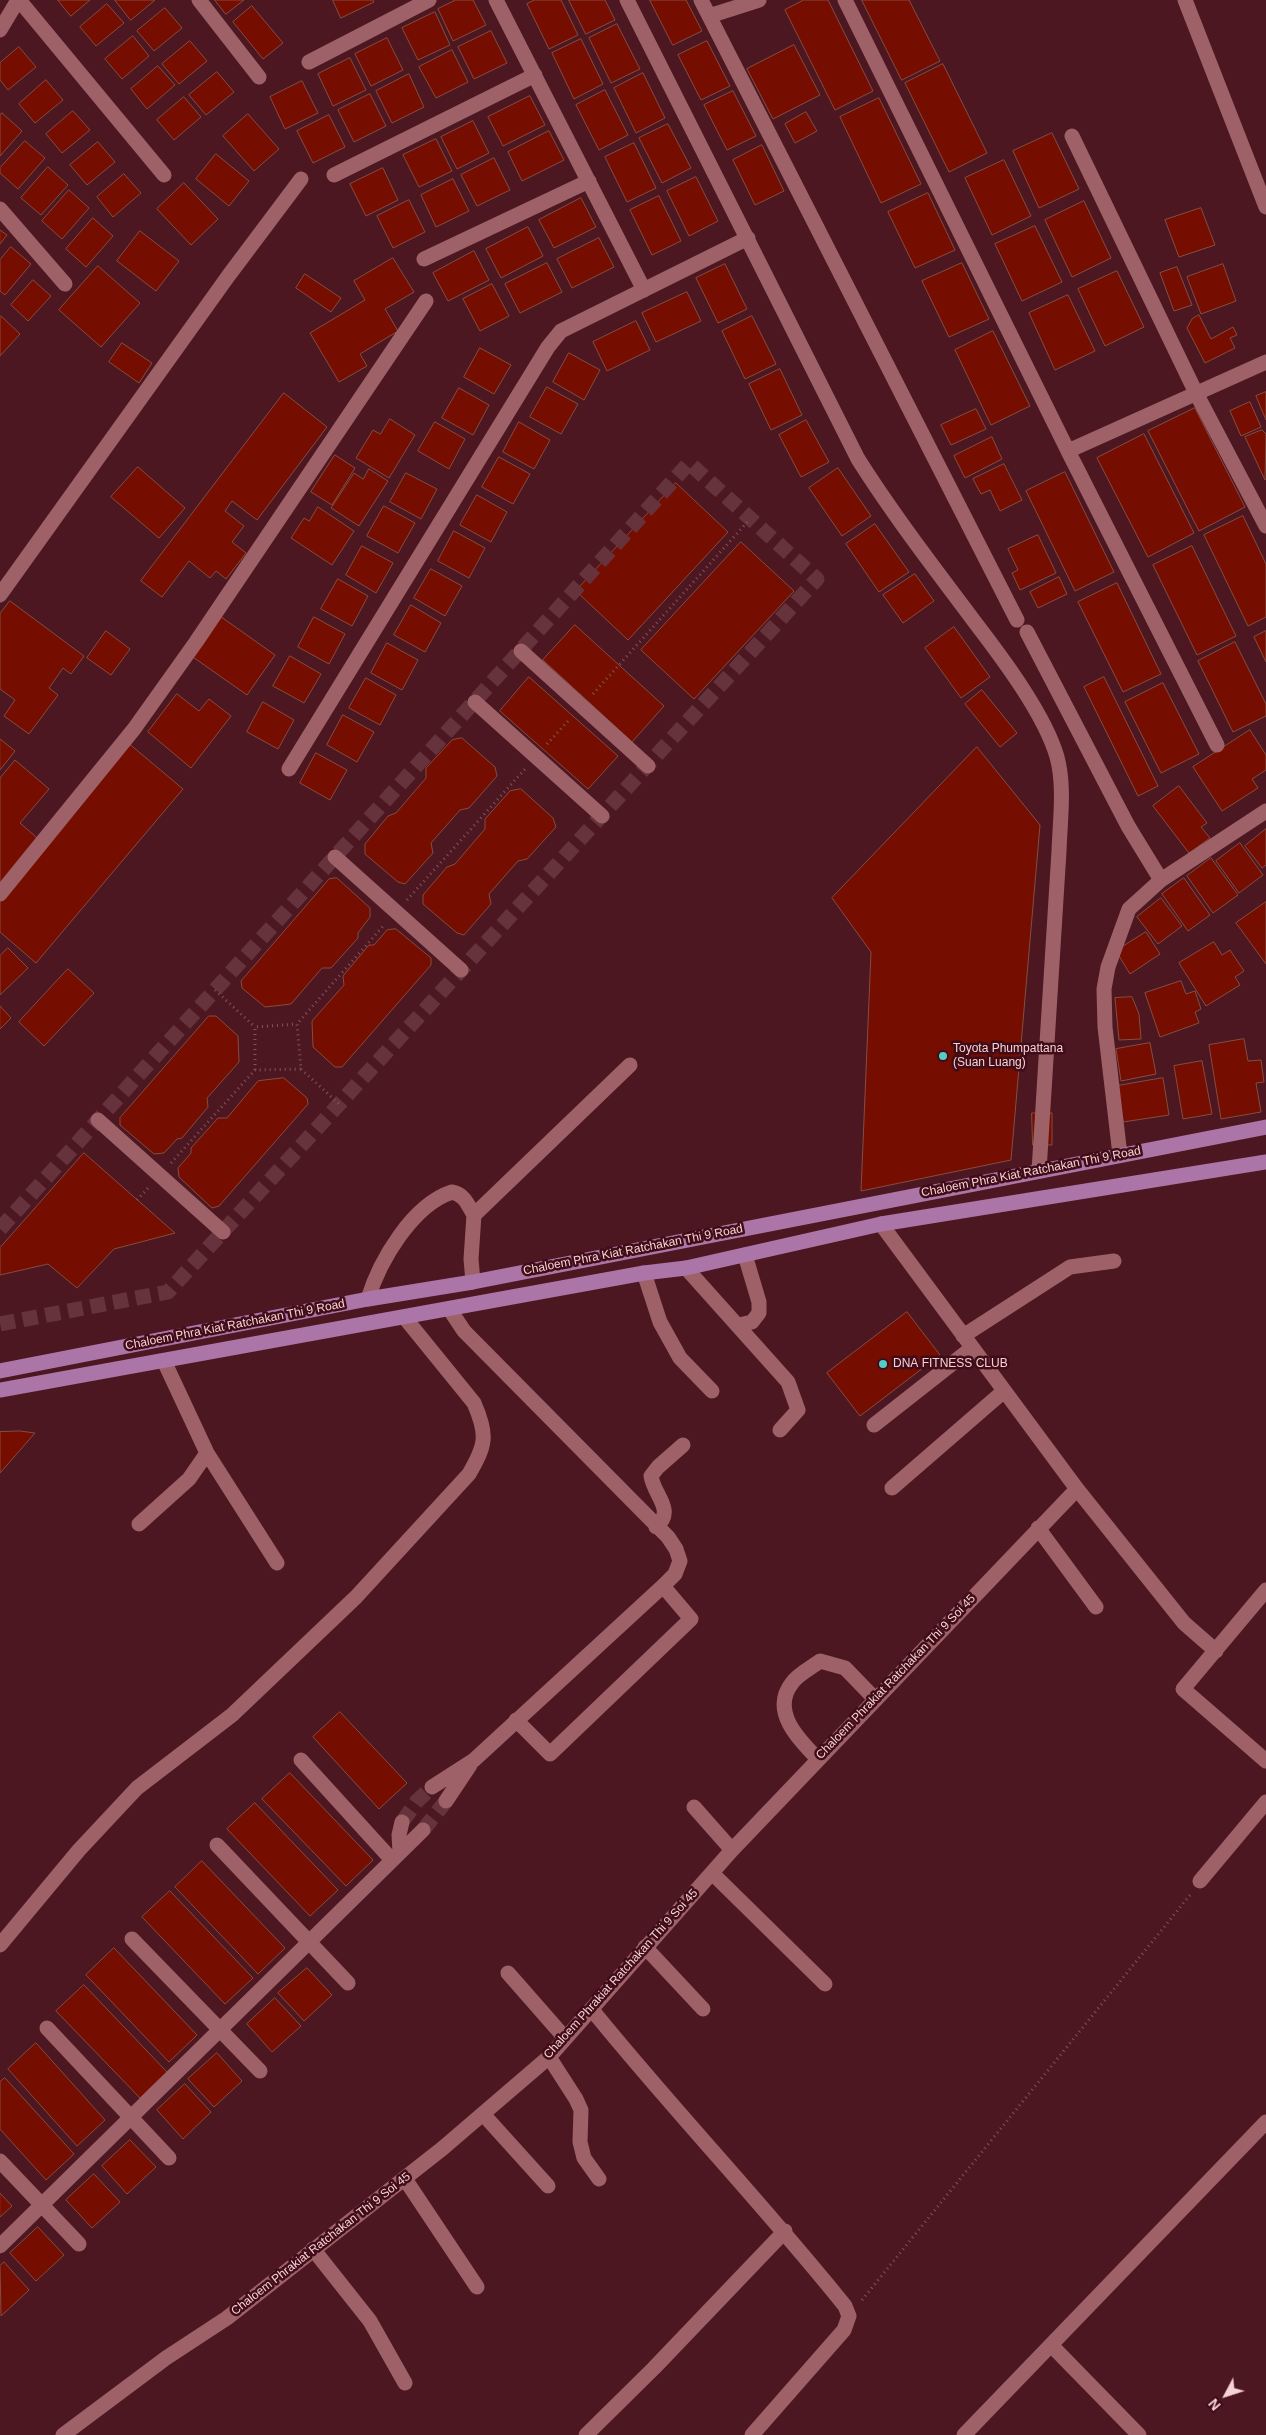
<!DOCTYPE html>
<style>
body{margin:0}
#map{position:relative;width:1266px;height:2435px;overflow:hidden;background:#4c1721;font-family:Helvetica,sans-serif}
canvas{display:block}
.north{position:absolute;left:1201px;top:2370px;width:50px;height:50px;-webkit-text-stroke:4px #400c17;paint-order:stroke;rotate:230deg;font-size:14px;font-weight:700;line-height:20px;text-align:center;color:#f6d2d5}
.north::after{content:'';display:block;margin:auto;width:18px;height:22px;background:#f6d2d5;clip-path:polygon(50% 0,100% 100%,50% 72%,0 100%)}
</style>
<div id="map">
<canvas width="1266" height="2435"></canvas>
<div class="north">N</div>
</div>
<script>
const ctx = document.querySelector('canvas').getContext('2d');
ctx.lineJoin = 'round';
function paint(path, color) { ctx.fillStyle = color; ctx.fill(path, 'evenodd'); }
function trace(path, color, width, dash) { ctx.strokeStyle = color; ctx.lineWidth = width; ctx.lineCap = dash ? 'butt' : 'round'; ctx.setLineDash(dash || []); ctx.stroke(path); }
function drawText(font, color, halo, rows, align = 'center') {
  ctx.font = font + ' Helvetica,sans-serif'; ctx.lineWidth = 5; ctx.setLineDash([]); ctx.textBaseline = 'middle'; ctx.strokeStyle = halo; ctx.fillStyle = color; for (const [text, x, y, turn = 0] of rows) {
    ctx.save(); ctx.translate(x, y); ctx.rotate((+turn || 0) * Math.PI / 180); ctx.textAlign = isNaN(turn) ? turn : align; if (halo) ctx.strokeText(text, 0, 0); ctx.fillText(text, 0, 0); ctx.restore();
  }
}
const building = new Path2D(`
 M58,0H90L71,16Z
 M115,0H155L131,20Z
 M215,0H244L226,14Z
 M333,0H373L374,2L341,18Z
 M456,0H473L486,25L453,41L438,9Z
 M535,0H561L578,35L549,49L527,4Z
 M569,0H605L615,20L586,34Z
 M650,0H686L702,31L673,45Z
 M804,0H828L873,91L835,110L785,10Z
 M862,0H909L940,61L902,80Z
 M107,4L124,23L96,46L80,27Z
 M252,6L283,43L263,59L233,22Z
 M165,8L182,28L154,51L137,31Z
 M435,12L450,45L418,60L402,28Z
 M617,24L640,69L611,83L589,38Z
 M491,31L507,63L474,79L458,47Z
 M133,36L149,56L122,79L105,59Z
 M387,38L403,70L371,86L355,54Z
 M581,39L603,84L574,99L552,53Z
 M190,41L207,61L179,84L162,64Z
 M707,41L730,86L701,100L678,55Z
 M794,45L820,95L773,119L747,69Z
 M19,47L36,67L8,90L0,80V63Z
 M452,50L468,82L436,98L419,67Z
 M350,58L366,90L333,106L318,74Z
 M943,64L987,153L949,172L905,83Z
 M158,66L175,85L147,109L131,89Z
 M217,72L234,92L206,115L189,95Z
 M643,73L665,118L636,133L614,88Z
 M409,74L424,107L392,123L376,91Z
 M46,80L63,100L35,123L19,104Z
 M302,81L318,113L285,129L270,97Z
 M605,90L628,135L599,150L576,105Z
 M733,91L756,136L727,150L704,105Z
 M370,94L386,126L354,142L338,110Z
 M530,96L545,125L503,146L488,117Z
 M184,97L201,117L174,140L157,120Z
 M879,98L921,184L881,203L840,117Z
 M73,111L90,130L62,153L46,134Z
 M806,112L817,131L795,143L785,124Z
 M2,113L22,131L0,156V116Z
 M248,114L279,149L254,171L223,136Z
 M329,115L345,147L313,163L297,131Z
 M473,121L489,153L457,169L441,137Z
 M668,124L691,168L662,183L639,138Z
 M549,131L564,160L522,181L508,152Z
 M1052,133L1079,189L1039,208L1013,151Z
 M436,139L452,171L419,187L403,155Z
 M25,141L45,158L18,189L0,173V168Z
 M98,142L115,162L87,185L70,165Z
 M634,143L656,188L627,202L605,157Z
 M762,145L784,191L755,205L733,160Z
 M216,154L249,181L229,206L196,179Z
 M494,158L510,190L477,206L461,175Z
 M1004,160L1031,216L992,235L965,178Z
 M48,167L68,185L41,215L21,198Z
 M383,168L398,200L366,216L350,184Z
 M124,174L141,193L113,217L97,197Z
 M696,177L718,221L689,236L667,191Z
 M453,179L469,211L436,227L421,195Z
 M184,183L218,219L191,245L157,209Z
 M69,190L89,208L62,239L42,221Z
 M928,193L955,250L915,268L888,212Z
 M659,196L681,241L652,255L630,210Z
 M581,198L596,227L554,248L539,220Z
 M409,200L425,232L393,248L377,216Z
 M1084,201L1111,258L1072,277L1045,220Z
 M1201,208L1215,245L1179,257L1165,220Z
 M93,218L113,236L86,267L66,249Z
 M1035,226L1062,282L1022,301L995,244Z
 M528,227L543,256L501,278L486,249Z
 M0,230L7,235L0,244Z
 M140,231L179,261L156,291L117,261Z
 M599,238L614,267L572,288L557,259Z
 M11,247L31,264L5,295L0,291V260Z
 M474,251L489,280L448,301L433,273Z
 M393,258L414,292L385,309L398,331L360,354L367,366L339,382L310,333L365,300L354,281Z
 M547,263L562,292L520,313L505,284Z
 M962,263L989,319L949,337L922,281Z
 M725,264L747,309L718,323L696,278Z
 M1223,264L1236,301L1201,314L1187,277Z
 M98,266L140,303L101,347L59,310Z
 M1177,267L1192,305L1174,311L1160,273Z
 M1117,271L1144,327L1105,346L1078,289Z
 M305,274L341,298L331,312L296,288Z
 M33,280L51,296L28,321L11,305Z
 M492,284L509,316L480,331L463,299Z
 M687,292L701,321L656,342L642,313Z
 M1068,295L1095,351L1055,370L1029,313Z
 M1199,315L1211,339L1233,327L1237,335L1230,338L1235,348L1205,363L1187,328L1192,319Z
 M1,316L20,334L0,356V317Z
 M752,316L776,364L745,379L722,331Z
 M636,321L650,350L607,371L593,342Z
 M993,331L1030,406L991,425L955,350Z
 M122,343L152,363L139,383L109,362Z
 M480,348L511,365L494,394L464,377Z
 M569,353L600,370L584,400L553,382Z
 M780,369L802,415L771,430L749,384Z
 M547,387L578,404L561,434L530,417Z
 M459,388L489,405L473,435L442,418Z
 M1266,392V420L1256,396Z
 M284,393L327,427L257,520L232,501L225,511L244,526L232,542L246,553L226,579L216,571L210,578L189,561L162,597L141,581Z
 M1250,402L1261,427L1241,436L1230,411Z
 M1195,408L1245,507L1199,531L1148,431Z
 M976,409L986,429L951,445L941,425Z
 M390,419L415,435L389,478L356,458L373,430L380,434Z
 M806,420L829,462L801,477L779,435Z
 M435,422L465,439L449,469L418,451Z
 M519,422L550,440L534,469L503,452Z
 M1262,430L1266,434L1265,480L1245,437Z
 M1144,434L1194,533L1148,557L1097,458Z
 M992,437L1002,459L965,478L954,456Z
 M335,455L355,468L332,505L311,492Z
 M499,457L530,474L513,504L482,487Z
 M1004,464L1022,500L1000,511L990,490L981,494L973,479Z
 M138,467L185,508L159,538L111,497Z
 M838,468L871,516L842,536L809,488Z
 M369,469L388,481L359,526L331,508L354,473L363,479Z
 M1065,472L1114,572L1075,591L1026,491Z
 M406,473L437,489L421,519L390,502Z
 M676,483L728,532L628,640L576,591Z
 M477,495L507,512L491,542L460,525Z
 M384,506L415,523L398,553L367,536Z
 M318,507L354,531L332,565L291,538L304,518L309,521Z
 M1243,516L1266,564V617L1248,626L1204,535Z
 M875,524L909,572L879,592L846,544Z
 M454,531L485,548L469,578L438,561Z
 M1038,535L1056,573L1020,590L1012,573L1018,570L1008,549Z
 M741,542L794,591L694,699L641,650Z
 M362,546L393,563L376,593L346,575Z
 M1192,546L1236,636L1197,655L1153,565Z
 M431,569L462,586L445,616L414,598Z
 M915,574L934,601L903,623L883,595Z
 M1059,577L1067,594L1038,608L1030,592Z
 M338,579L368,596L352,626L321,609Z
 M1117,583L1161,674L1123,692L1078,602Z
 M10,601L84,656L71,674L63,668L49,688L58,695L29,734L4,716L15,700L0,689V614Z
 M411,605L441,623L425,652L394,635Z
 M217,614L275,655L247,695L190,655Z
 M314,617L345,634L329,664L298,647Z
 M575,625L664,706L632,742L543,660Z
 M954,627L990,677L961,698L925,648Z
 M106,631L130,649L111,675L87,658Z
 M1266,631V662L1254,637Z
 M1235,642L1266,704V716L1233,732L1198,661Z
 M387,643L418,660L402,690L371,673Z
 M290,656L321,674L304,703L273,686Z
 M529,677L618,756L588,789L500,711Z
 M1104,677L1158,786L1138,796L1084,687Z
 M366,678L396,695L380,725L349,708Z
 M1163,683L1199,754L1161,773L1125,702Z
 M982,690L1017,733L1000,747L965,704Z
 M177,694L199,711L209,699L231,716L191,768L148,732Z
 M263,702L294,720L278,749L247,732Z
 M343,715L374,732L357,762L327,745Z
 M1250,730L1266,755V770L1252,779L1258,788L1222,811L1193,767Z
 M462,738L495,767L497,776L469,808L460,810L431,843L433,853L405,884L398,882L365,854V844L388,816L396,813L426,778V768L452,740Z
 M0,739L15,751L0,770Z
 M127,742L183,789L36,963L0,932V778L15,760L49,789L20,823L43,843Z
 M977,747L1040,825L1011,1160L861,1191L871,952L832,898Z
 M316,753L347,770L330,800L300,783Z
 M1179,786L1207,823L1201,827L1210,838L1189,853L1153,806Z
 M521,789L553,818L556,827L527,859L518,861L489,894L491,904L464,935L457,933L423,904V895L447,867L455,864L485,829V819L510,791Z
 M1266,829V865L1262,868L1245,846Z
 M1240,843L1263,875L1239,893L1216,861Z
 M1211,858L1238,895L1213,913L1187,876Z
 M337,878L370,908V917L358,933V938L331,968H322L291,1004L265,1007L242,988L241,981L329,879Z
 M1184,878L1210,915L1188,931L1162,894Z
 M1161,898L1182,926L1158,944L1137,917Z
 M1266,902V964L1236,923Z
 M396,929L431,958V965L342,1067H335L313,1047L312,1021L344,985L343,976L369,945H374L387,930Z
 M1146,932L1160,954L1130,974L1116,951Z
 M1214,942L1222,955L1230,950L1244,971L1235,977L1240,985L1206,1006L1179,963Z
 M8,948L28,968L0,995V956Z
 M68,969L94,993L44,1046L19,1022Z
 M1181,981L1186,994L1195,991L1201,1009L1195,1012L1199,1023L1160,1037L1145,993Z
 M1132,997L1139,1014L1141,1039L1119,1040L1115,998Z
 M0,1006L11,1018L0,1029Z
 M209,1016H216L238,1036L239,1062L207,1098L208,1107L182,1138L177,1139L164,1153L154,1154L120,1125V1118Z
 M1244,1039L1248,1061L1261,1060L1264,1082L1256,1083L1261,1112L1221,1119L1209,1045Z
 M1150,1043L1156,1074L1121,1081L1116,1049Z
 M1202,1061L1212,1114L1183,1119L1174,1066Z
 M284,1078L307,1098L308,1104L219,1206L212,1208L179,1177L178,1168L191,1153V1148L218,1118H227L258,1081Z
 M1163,1078L1169,1115L1123,1122L1117,1086Z
 M1032,1113H1052V1145H1033Z
 M84,1153L175,1233L114,1249L77,1288L48,1264L0,1275V1248Z
 M907,1312L940,1355L860,1416L827,1373Z
 M20,1431L35,1433L0,1473V1432Z
 M340,1712L407,1783L379,1809L313,1737Z
 M290,1773L373,1860L346,1886L262,1799Z
 M255,1803L338,1890L310,1916L227,1829Z
 M202,1861L285,1948L258,1974L175,1887Z
 M170,1891L253,1978L225,2004L142,1917Z
 M114,1948L197,2035L169,2062L86,1975Z
 M307,1968L332,1995L304,2021L278,1993Z
 M84,1985L167,2072L140,2098L56,2011Z
 M275,1998L301,2026L272,2052L247,2024Z
 M36,2043L105,2120L77,2146L8,2069Z
 M217,2053L242,2081L214,2107L188,2079Z
 M5,2078L74,2154L46,2180L0,2129V2082Z
 M185,2084L211,2112L183,2139L157,2110Z
 M130,2140L156,2167L127,2194L102,2166Z
 M94,2174L120,2202L92,2228L66,2200Z
 M0,2193L12,2206L0,2217Z
 M38,2227L64,2255L36,2281L10,2253Z
 M4,2262L29,2290L1,2316L0,2266Z`);
const minorTunnel = new Path2D(`
 M0,1229L689,463L817,579L168,1292L0,1324
 M402,1822L417,1801L432,1787
 M423,1830L446,1801`);
const path = new Path2D(`
 M593,694L750,519
 M547,744L570,719
 M407,900L525,769
 M215,990L255,1027
 M301,1069L339,1104
 M255,1070V1027L297,1024
 M171,1163L255,1070L301,1069L297,1024L384,925
 M137,1200L148,1188
 M862,2300L1190,1895`);
const minor = new Path2D(`
 M19,0L164,175
 M199,0L259,77
 M496,0L644,290
 M627,0L858,459C894,516 936,570 977,625C1003,659 1045,715 1057,757C1065,786 1060,821 1059,851L1039,1171
 M701,0L1017,620
 M845,0L1068,451
 M1185,0L1266,207
 M709,16L759,0
 M0,30L18,0
 M309,62L429,0
 M1072,136L1196,393L1266,526
 M334,175L535,75
 M0,209L65,284
 M424,259L589,181
 M0,595L229,275L301,179
 M1027,632L1128,826L1161,880
 M521,651L648,766
 M475,702L602,816
 M1217,745L1068,451L1266,362
 M289,769L548,347L561,331L748,238
 M335,857L461,970
 M0,894L134,729L196,642L426,301
 M98,1120L223,1232
 M1120,1155L1105,1027L1104,989L1108,967L1129,909L1161,880L1266,811
 M881,1224L1077,1489L1184,1623L1216,1651
 M686,1268L788,1382L798,1410L780,1430
 M644,1273L660,1322L680,1358L712,1391
 M473,1282L471,1259L474,1215L630,1065
 M368,1299C379,1262 412,1205 452,1192C464,1194 468,1205 474,1215
 M739,1325L752,1322L759,1313V1302L745,1255
 M963,1336L1070,1267L1114,1261
 M164,1361L207,1453L277,1563
 M874,1425L972,1348
 M892,1488L1004,1391
 M139,1524L189,1479L207,1453
 M656,1527C676,1510 654,1496 651,1476L658,1467L683,1445
 M1038,1528L1096,1607
 M1266,1590L1183,1689L1266,1761
 M516,1720L550,1754L691,1619L663,1586
 M818,1759C799,1740 770,1711 792,1683C798,1674 811,1668 820,1661L845,1668L875,1699
 M301,1760L392,1860
 M432,1787L474,1760L663,1586L675,1574L680,1561L676,1549L668,1537L464,1331L450,1310
 M446,1801L470,1765
 M694,1807L732,1850
 M217,1845L348,1983
 M400,1852L399,1835L402,1822
 M712,1873L825,1984
 M1200,1881L1266,1802
 M132,1939L260,2071
 M0,1945L79,1850L137,1788L232,1715L356,1597L469,1474C486,1445 488,1435 474,1403L405,1318
 M645,1947L703,2009
 M508,1973L565,2038
 M593,2011C674,2111 764,2205 845,2306L849,2316L844,2330L752,2435
 M47,2028L169,2158
 M549,2057L576,2099L581,2110L580,2142L584,2158L599,2179
 M483,2114L548,2186
 M0,2161L79,2244
 M405,2179L477,2287
 M0,2246L423,1830
 M313,2249L370,2321L405,2383
 M1052,2346L1139,2435
 M63,2435L166,2358L227,2318L443,2148L549,2057L732,1850L1077,1489
 M586,2435L654,2368L785,2231
 M964,2435L1266,2122`);
const major = new Path2D(`
 M0,1371L368,1299L473,1282L1266,1127
 M0,1390L644,1273L686,1268L881,1224L1266,1162`);
const markers = [
 [943,1056,5,"#53cdca"],
 [883,1364,5,"#53cdca"]
];
const poiNames = [
 ["Toyota Phumpattana",953,1049],
 ["(Suan Luang)",953,1063],
 ["DNA FITNESS CLUB",893,1364]
];
const streetNames = [
 ["Chaloem Phra Kiat Ratchakan Thi 9 Road",1031,1172,-11],
 ["Chaloem Phra Kiat Ratchakan Thi 9 Road",633,1250,-11],
 ["Chaloem Phra Kiat Ratchakan Thi 9 Road",235,1325,-11],
 ["Chaloem Phrakiat Ratchakan Thi 9 Soi 45",896,1677,-46],
 ["Chaloem Phrakiat Ratchakan Thi 9 Soi 45",621,1974,-48],
 ["Chaloem Phrakiat Ratchakan Thi 9 Soi 45",321,2244,-38]
];
paint(building, '#750e00');
trace(building, '#854d41', 1);
trace(minorTunnel, '#66333c', 15, [15, 8]);
trace(path, '#83545b', 3, [1, 4]);
trace(minor, '#9e6168', 15);
trace(major, '#ac75a7', 15);
for (const [x, y, r, color] of markers) { const dot = new Path2D(); dot.arc(x, y, r, 0, 2 * Math.PI); ctx.fillStyle = color; ctx.fill(dot); trace(dot, '#400c17', 2); }
drawText('12px', '#f6d2d5', '#400c17', poiNames, 'left');
drawText('12px', '#f6d2d5', '#400c17', streetNames);
</script>
